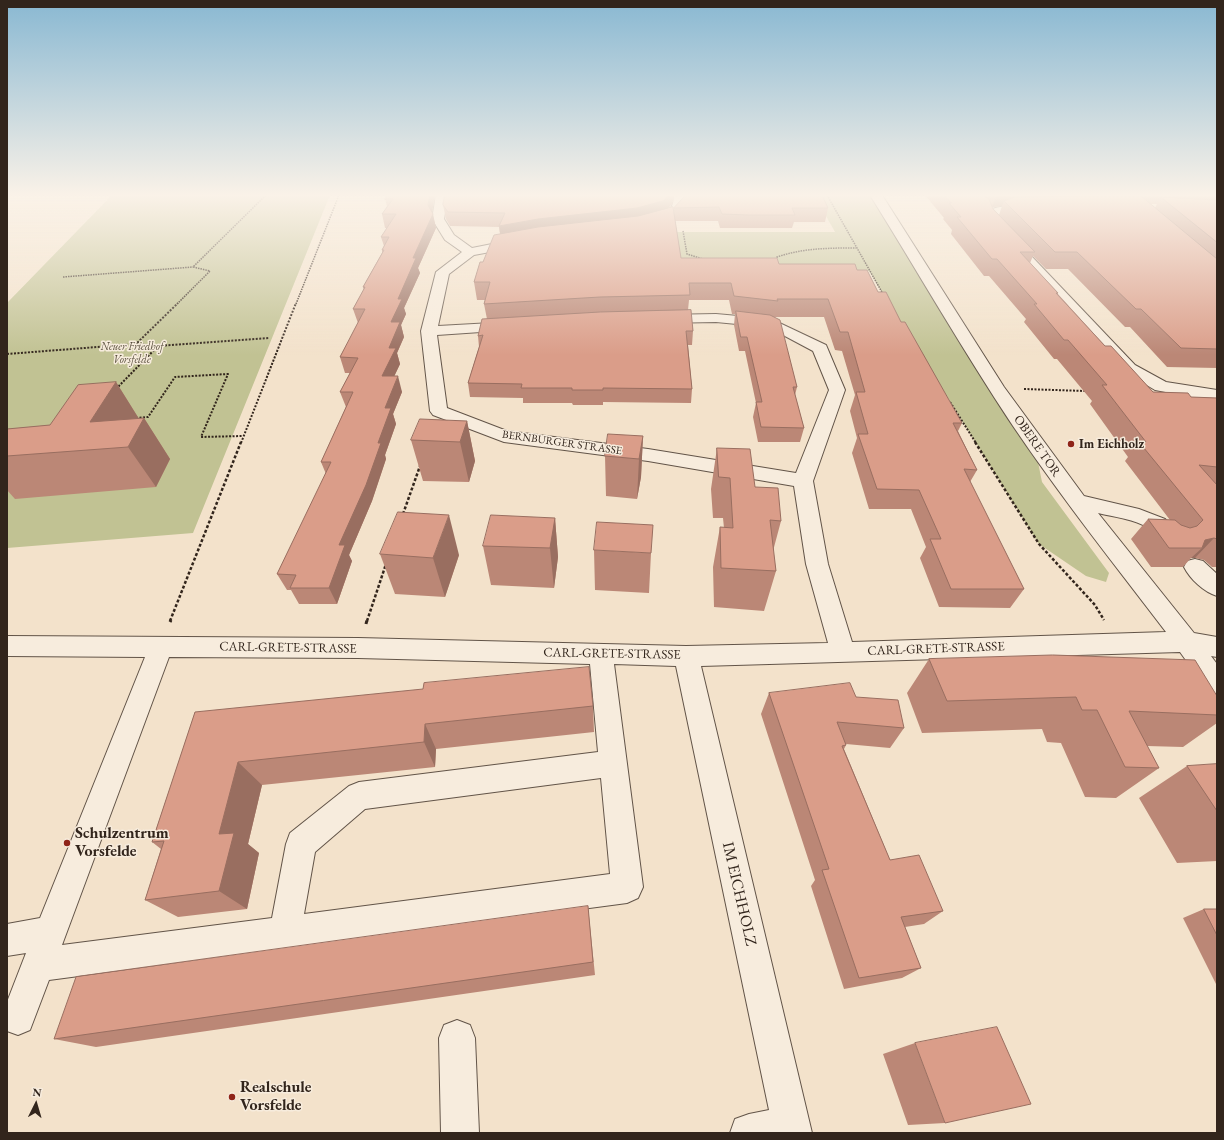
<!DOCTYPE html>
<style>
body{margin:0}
#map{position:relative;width:1224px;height:1140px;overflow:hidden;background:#f3e2cb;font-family:"EB Garamond",serif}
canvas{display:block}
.frame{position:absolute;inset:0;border:8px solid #32251c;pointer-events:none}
.north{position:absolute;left:16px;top:1084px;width:40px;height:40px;-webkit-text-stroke:3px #f7ecdd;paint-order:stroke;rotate:5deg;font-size:11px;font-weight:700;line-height:16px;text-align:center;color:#32251c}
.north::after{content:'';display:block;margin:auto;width:14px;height:18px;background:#32251c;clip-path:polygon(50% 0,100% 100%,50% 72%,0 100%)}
</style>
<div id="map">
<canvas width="1224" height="1140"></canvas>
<div class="frame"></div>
<div class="north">N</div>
</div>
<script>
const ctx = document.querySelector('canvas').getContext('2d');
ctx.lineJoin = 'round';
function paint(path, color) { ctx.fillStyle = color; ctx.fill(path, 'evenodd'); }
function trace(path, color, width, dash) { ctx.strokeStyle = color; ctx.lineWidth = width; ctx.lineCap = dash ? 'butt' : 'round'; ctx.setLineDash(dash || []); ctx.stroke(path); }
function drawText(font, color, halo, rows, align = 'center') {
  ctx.font = font + ' "EB Garamond",serif'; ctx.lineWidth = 3; ctx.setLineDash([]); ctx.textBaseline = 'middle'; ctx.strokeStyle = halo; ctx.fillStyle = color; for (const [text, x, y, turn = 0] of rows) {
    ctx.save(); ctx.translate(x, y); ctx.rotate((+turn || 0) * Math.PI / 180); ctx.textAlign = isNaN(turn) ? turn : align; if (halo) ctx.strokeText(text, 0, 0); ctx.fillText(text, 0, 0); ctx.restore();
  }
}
const green = new Path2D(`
 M112,195H330L193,533L7,548V303Z
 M814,195H876L1034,442L1042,482L1109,573L1106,582L1086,576L1039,544L869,271L682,269L674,232H835Z`);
const pathFar3 = new Path2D(`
 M827,195L883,294
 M683,231L687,254L703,259
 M776,260L777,257C803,248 829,248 856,248
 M63,277L193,267
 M177,304L210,271L193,267L266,195
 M296,304L339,195`);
const pathFar2 = new Path2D(`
 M158,346L269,338
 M7,354L136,344
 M116,389L158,346L136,344L178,303
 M1024,389L1085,391
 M950,402L976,443
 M136,418L148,417L175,377L228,374L201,437L242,436
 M241,443L296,303`);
const pathFar1 = new Path2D(`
 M975,442L1039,544L1095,605L1104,620
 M403,514L420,466
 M170,621L241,442
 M367,621L386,564`);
const path = new Path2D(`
 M170,622L171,620
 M366,624L367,620`);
const minor = new Path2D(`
 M436,195H448L444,219L454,235L472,248L517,239L523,243L517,247L474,255L449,274L438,326L510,322L515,323L517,326L515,329L510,330L437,335L447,408L507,431L648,449L796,473L829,390L813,351L768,327L716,322L662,323L657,322L655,319L657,316L662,315L716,314L771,319L826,345L845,390L813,481L828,564L852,642L1166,632C1114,564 1061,497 1013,426C963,351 918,272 870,195H882L1004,387L1084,496L1139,509L1165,519L1181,538L1177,543C1159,549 1162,536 1150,529C1135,519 1114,517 1098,513L1194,633L1217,637V657L1211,656L1217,664V694L1208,691L1180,652L701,666L812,1133H730L735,1119L749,1114L769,1110L676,666L614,664L643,887L638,898L627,903L49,980L30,1030L18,1035L7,1031V1002L26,953L7,956V924L40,918L145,657L7,656V636L358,638L686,646L828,643L806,564L794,486L648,461L504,442L433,415L430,411L421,331L436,272L462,252L445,240L432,219ZM169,657L358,658L590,664L598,752L359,782L349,786L290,833L286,844L272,918L62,945ZM601,778L610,874L304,914L315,852L365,809Z
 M674,195H686C685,198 686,202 685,205C682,216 667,226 656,224L654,221C657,217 659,219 662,217C671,212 674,204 674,195Z
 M1020,205L1030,206L1036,209C1031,215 1005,212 995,216L997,220L1135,365L1166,382L1217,390V400L1202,399L1155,390L1123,371L985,221L983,215C990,206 1009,206 1020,205Z
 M1195,559L1203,561L1217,574V596C1204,592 1190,579 1184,567L1187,561Z
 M457,1020L470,1025L475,1038L479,1133H441L439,1038L444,1025Z`);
const wall = new Path2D(`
 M388,195L432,212L436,228L418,268L420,273L404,308L406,314L401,325L404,337L397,353L400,364L394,376L402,392L393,414L396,424L385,455L386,459L372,501L349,555L352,561L337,604H299L291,590H287L277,574L326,474L321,462L346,407L340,392L350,373H345L340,357L358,323L353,309L364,290L363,287L382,253V250L384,246L381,237L387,228H385L382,214L387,206L385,199Z
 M445,195H674L672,204L668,208L674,213V208L686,195L828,208L825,222H794L792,228H720L718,221H675L681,258L779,264L857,270L878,292L901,322L962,423L958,431L977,470L970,482L1024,589L1010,608L939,607L920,558L926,547L911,509H869L852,453L857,438L850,411L855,395L842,351L835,350L824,317H775L797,387L795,395L804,428L800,442H758L753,417L756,403L745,351H739L734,325L735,314H732L729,300H689L688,310L693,331L692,345H688L692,389L691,403L603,402V405H573L572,403H523V398L470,397L468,383L479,347L478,336L487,319L484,304L485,300H477L474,282L483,262L500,234L499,227L450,226L446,219L443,205Z
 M925,195H1217V368L1167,367L1130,327H1125L1068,269H1046L1033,256L1030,263L1058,293V294L1105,346L1153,392L1191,397L1217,398V569L1216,567H1212L1204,560L1195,558H1191L1183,567H1151L1131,539L1148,519L1170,520L1125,461L1128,457L1090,404L1092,401L1057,359H1054L1024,322L1026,319L989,276H984L951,234L952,230L943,219L944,218ZM1151,204H1157L1155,208ZM1002,206L999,215L992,207Z
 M116,382L139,419L144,418L170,459L156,487L15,499L7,490V429L50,425Z
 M467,421L475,461L469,482L423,481L411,440Z
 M643,436L641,477L637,499L606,496L605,456Z
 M717,448L755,487L781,521L773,551L776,571L764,611L714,607L713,567L720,527L724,528L723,518H713L711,489Z
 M555,518L558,557L554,588L491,585L483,546Z
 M594,550L651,553L649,593L595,590Z
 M380,554L459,555L445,597L395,594Z
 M929,659L1217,696V723L1183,747L1147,746L1159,768L1116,798L1085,797L1061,743L1047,742L1042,729L922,733L907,693Z
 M769,693L856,697L904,728L890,748L846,744V745L844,749L890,860L943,911L924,924L905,927L921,968L902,978L844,989L811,886L815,880L761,714Z
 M593,706L594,732L436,749L435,767L262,785L248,844L259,853L247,909L178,917L145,900L161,849L152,842L195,712Z
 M1217,764V861L1177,863L1139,798L1187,766Z
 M588,906L595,975L96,1047L54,1039Z
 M1204,909H1217V986L1183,918Z
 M915,1043L945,1123L908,1125L883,1054Z`);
const shadedWall = new Path2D(`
 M430,195H435L431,219L428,205Z
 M669,195H674L672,204L662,215L501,240L499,226L538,219Z
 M997,195H1012L1008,204L1004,201L1002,206L992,207Z
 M1131,195H1136L1133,201L1127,204Z
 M433,214L436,228L418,268L420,273L404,308L406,314L401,325L404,337L397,353L400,364L387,392L382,376L389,348L391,322L398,299L413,258Z
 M398,376L402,392L393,414L396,424L385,455L386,459L372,501L349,555L352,561L337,604L329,588L339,545L378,443L385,408Z
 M116,382L141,422H90Z
 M144,418L170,459L156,487L128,447Z
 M467,421L475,461L469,482L460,442Z
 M643,436L641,477L637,499L639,459Z
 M449,515L459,555L445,597L433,558Z
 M555,518L558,557L554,588L550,548Z
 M1214,538L1195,558H1191L1202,548L1205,540Z
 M425,724L436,749L435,767L424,742Z
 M238,762L262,785L248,844L259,853L247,909L219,891V834Z`);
const building = new Path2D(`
 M388,195H430L428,205L433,214L413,258H416L398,299H402L391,322H400L389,348H396L382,376H398L385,408H391L378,443H381L366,485L339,545H345L329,588H290L296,575L277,574L331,462H321L353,392H340L358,358L340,357L365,309H353L365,287H363L384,250H382L389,237H381L396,214H382L393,199H385Z
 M445,195H669L663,201L637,208L538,219L499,226L505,213L448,212L443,205Z
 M686,195H822L828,208H792L795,215H748L722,214L719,207L674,208Z
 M944,195H983L989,199L993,209L1035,252H1020L1058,293H1056L1105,346H1111L1153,392L1188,393L1191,397L1217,398V467L1199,465L1217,485V539L1214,538L1205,540L1202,548H1169L1148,519L1175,520L1181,525L1190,528L1197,526L1203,520L1139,442H1146L1102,385H1107L1068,340H1064L1034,304H1037L997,259H992L957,217H961L949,203H951Z
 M1141,196L1217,259V349L1181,348L1141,309H1136L1077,252H1055L1004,201L1015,197Z
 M1161,197L1217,200V242Z
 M673,207L681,258H777L779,264H855L857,270H867L878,292H886L901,322H905L962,423H953L977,470L964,469L1024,589H951L930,539H941L919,490L877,489L858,434H868L856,392H865L848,332H840L828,299H777L778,301L734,296L731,283H689L690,295L600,297L484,304L490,282H474L480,262H483L494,235L538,227L638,216Z
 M691,310L693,331H686L692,389L603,388V390H572V388H521L522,384L468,383L483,335L478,336L482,319L600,312Z
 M736,311L770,315L780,320L797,387H793L804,428L761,427L756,402H762L747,337H741Z
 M116,382L90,422L144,418L128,447L7,456V429L50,425L78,385Z
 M420,419L467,421L460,442L411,440Z
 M608,434L643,436L639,459L605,456Z
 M717,448L750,449L755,487L778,488L781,521L770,520L776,571L721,568L720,527L733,528L730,478L719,477Z
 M398,512L449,515L433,558L380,554Z
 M491,515L555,518L550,548L483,546Z
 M597,522L653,525L651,553L594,550Z
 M1053,655L1195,660L1217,696V715L1129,711L1159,768L1125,767L1097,710H1082L1076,697L947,701L929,659Z
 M589,667L593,706L425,724L424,742L238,762L219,834L234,833L219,891L145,900L164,841L152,842L195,712L423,689L424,683Z
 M850,683L856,697L898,700L904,728L837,722L846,745L842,746L890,860L919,855L943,911L901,917L921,968L859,978L822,870L829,869L769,693Z
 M1217,764V811L1187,766Z
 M588,906L593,962L54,1039L76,977Z
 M1204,909H1217V935Z
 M997,1027L1031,1104L945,1123L915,1043Z`);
const markers = [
 [1071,444,4,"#8f2418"],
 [67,843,4,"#8f2418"],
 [232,1097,4,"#8f2418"]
];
const farParknames = [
 ["Neuer Friedhof",132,347],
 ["Vorsfelde",132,360]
];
const farStreetnames = [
 ["BERNBURGER STRASSE",562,443,8]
];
const poiNames = [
 ["Im Eichholz",1079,444]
];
const streetNames = [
 ["OBERE TOR",1037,446,55],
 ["CARL-GRETE-STRASSE",288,648,1],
 ["CARL-GRETE-STRASSE",936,649,-2],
 ["CARL-GRETE-STRASSE",612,654,1]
];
const nearPoinames = [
 ["Schulzentrum",75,834],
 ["Vorsfelde",75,852],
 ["Realschule",240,1088],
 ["Vorsfelde",240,1106]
];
const nearStreetnames = [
 ["IM EICHHOLZ",739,894,77]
];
paint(green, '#c1c293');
trace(minor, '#625448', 2);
trace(pathFar3, '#32251c', 1.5, [1.5, 1]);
trace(pathFar2, '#32251c', 2, [2, 1.5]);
trace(pathFar1, '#32251c', 2.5, [3, 2]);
trace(path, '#32251c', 3, [3.5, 2.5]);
paint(minor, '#f7ecdd');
paint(wall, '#bb8776');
paint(shadedWall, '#996e60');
paint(building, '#da9d89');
trace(building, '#996e60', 1);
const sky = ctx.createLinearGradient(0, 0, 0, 355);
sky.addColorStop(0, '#89b8d2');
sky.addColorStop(0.55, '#faf2e8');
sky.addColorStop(1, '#faf2e800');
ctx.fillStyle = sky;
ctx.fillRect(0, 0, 1224, 355);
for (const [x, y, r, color] of markers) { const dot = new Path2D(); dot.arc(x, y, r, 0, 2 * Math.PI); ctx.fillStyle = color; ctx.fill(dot); trace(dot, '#f7ecdd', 1.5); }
drawText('italic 11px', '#564c3a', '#f7ecdd', farParknames);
drawText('11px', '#32251c', '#f7ecdd', farStreetnames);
drawText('bold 13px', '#32251c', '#f7ecdd', poiNames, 'left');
drawText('13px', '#32251c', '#f7ecdd', streetNames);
drawText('bold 16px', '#32251c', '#f7ecdd', nearPoinames, 'left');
drawText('16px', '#32251c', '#f7ecdd', nearStreetnames);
</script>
